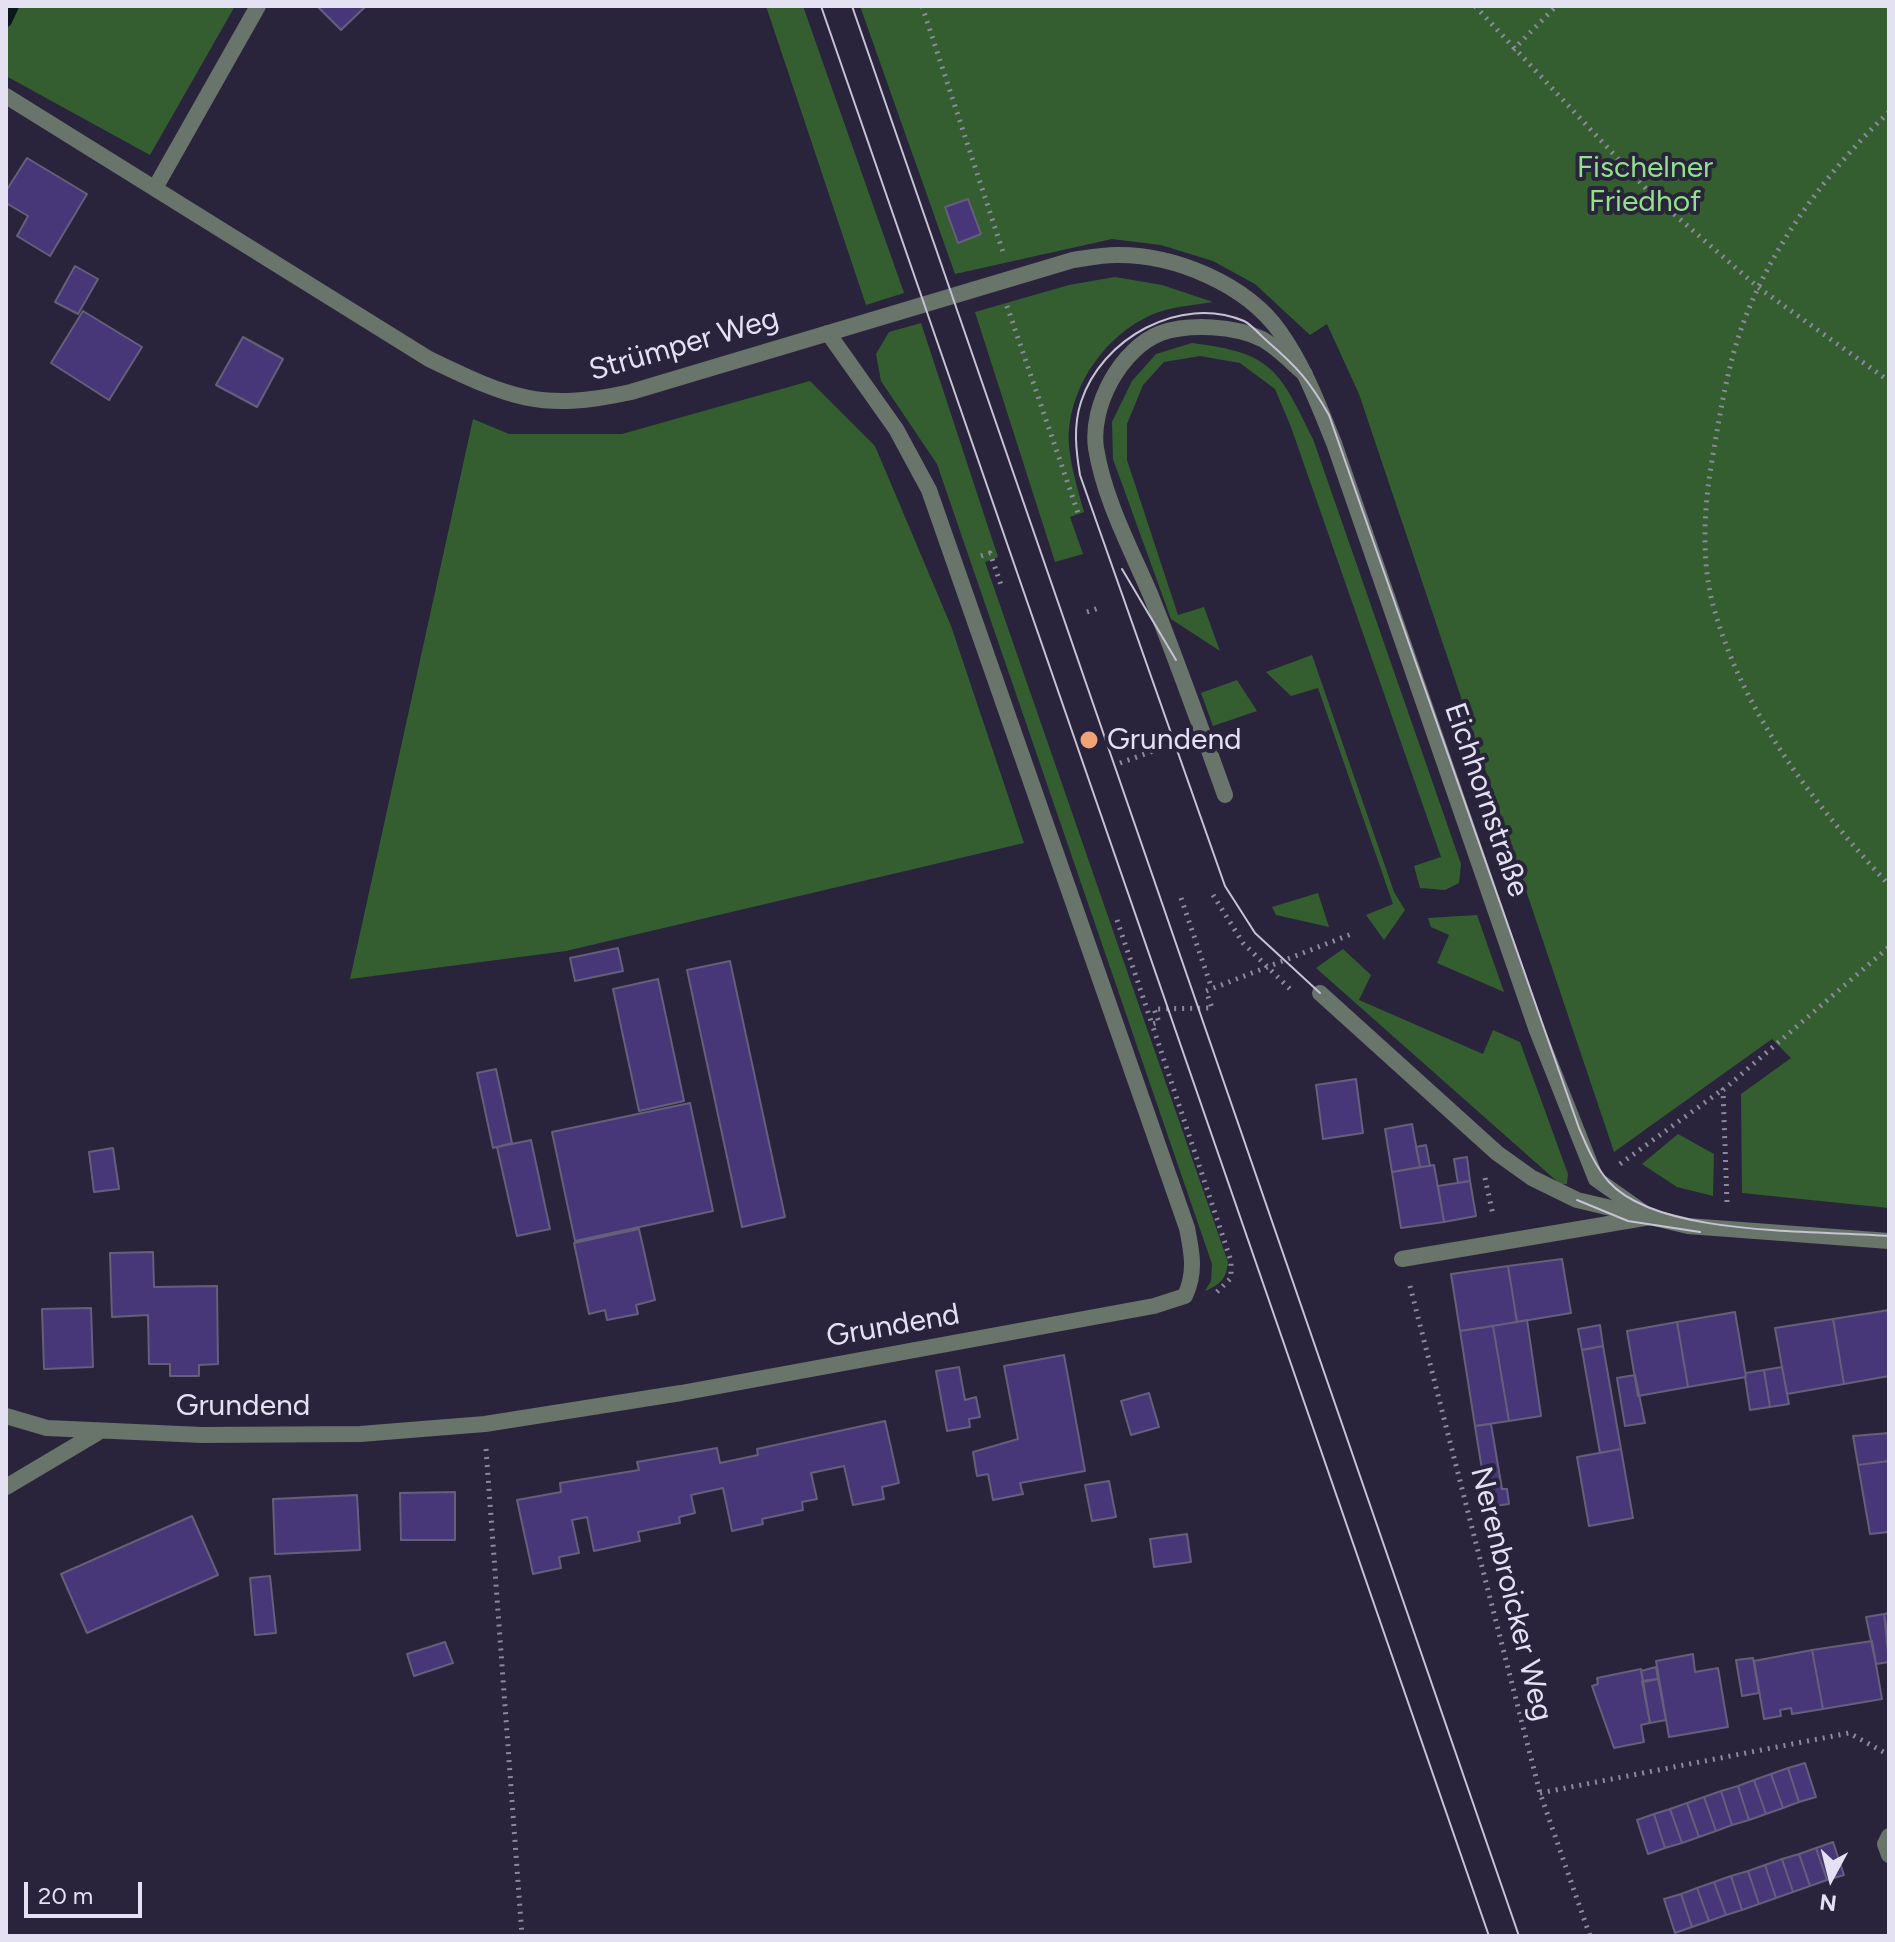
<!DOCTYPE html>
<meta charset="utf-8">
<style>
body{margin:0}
#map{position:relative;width:1895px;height:1942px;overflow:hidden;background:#29243c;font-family:Figtree,sans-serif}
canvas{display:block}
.frame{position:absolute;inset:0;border:8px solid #e4e1f2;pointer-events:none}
.north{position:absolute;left:1791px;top:1838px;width:80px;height:80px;-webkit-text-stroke:6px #29243c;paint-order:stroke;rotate:187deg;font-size:22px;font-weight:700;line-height:32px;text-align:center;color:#e4e1f2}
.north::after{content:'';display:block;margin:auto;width:28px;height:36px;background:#e4e1f2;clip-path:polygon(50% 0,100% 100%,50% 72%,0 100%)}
.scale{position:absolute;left:24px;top:1882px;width:118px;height:36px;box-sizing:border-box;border:4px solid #e4e1f2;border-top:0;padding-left:10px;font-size:24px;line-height:28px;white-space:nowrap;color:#e4e1f2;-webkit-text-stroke:6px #29243c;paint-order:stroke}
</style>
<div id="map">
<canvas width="1895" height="1942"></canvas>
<div class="frame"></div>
<div class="north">N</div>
<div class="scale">20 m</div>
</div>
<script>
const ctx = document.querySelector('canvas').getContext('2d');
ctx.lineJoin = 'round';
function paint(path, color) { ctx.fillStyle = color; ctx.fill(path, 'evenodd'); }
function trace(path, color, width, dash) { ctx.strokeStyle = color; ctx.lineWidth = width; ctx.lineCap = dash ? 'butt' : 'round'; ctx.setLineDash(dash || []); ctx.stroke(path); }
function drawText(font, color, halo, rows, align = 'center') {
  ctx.font = font + ' Figtree,sans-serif'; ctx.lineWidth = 8; ctx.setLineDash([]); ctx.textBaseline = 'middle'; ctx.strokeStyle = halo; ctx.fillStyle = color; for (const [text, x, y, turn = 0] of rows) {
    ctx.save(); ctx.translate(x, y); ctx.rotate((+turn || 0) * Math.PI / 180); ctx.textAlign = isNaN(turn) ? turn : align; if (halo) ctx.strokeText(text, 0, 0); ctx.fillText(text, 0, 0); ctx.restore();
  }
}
const green = new Path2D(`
 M6,6H235L150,155L6,76Z
 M766,6H803L904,293L866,305Z
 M860,6H1889V1208L1742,1193L1741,1094L1791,1058L1772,1039L1614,1152L1359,394L1327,324L1310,335L1255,284L1213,261L1161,245L1112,239L955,274Z
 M1115,277L1162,285L1213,302C1196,305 1176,306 1159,312C1107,330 1065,390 1069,446C1071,468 1078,490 1084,512L1070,517L1083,554L1055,562L975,312L1069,285Z
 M921,323L998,557L985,562L1228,1262C1226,1279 1221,1284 1205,1291L1211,1281L1212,1264L937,464L881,381L876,354L889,332Z
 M1192,343C1273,353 1279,370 1313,439L1461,864L1459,883L1445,890L1420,888L1414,866L1441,857L1291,427L1275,389L1240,363L1200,356L1164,362L1143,385L1127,424V460L1178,615L1204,607L1220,651L1171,619L1113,459L1112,422L1132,381L1156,354Z
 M810,381L875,446L951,626L1024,843L566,951L350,979L473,419L509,434H622Z
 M1312,655L1394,892L1405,910L1384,940L1366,915L1393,904L1318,688L1291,696L1266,672Z
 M1237,680L1257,711L1213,726L1201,693Z
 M1318,893L1329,927L1276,915L1272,907Z
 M1477,915L1504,992L1437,963L1449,935L1431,927L1428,918Z
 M1343,949L1371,975L1359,1000L1483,1054L1493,1030L1520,1042L1568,1174L1567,1184H1560L1316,968Z
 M1678,1134L1714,1154L1713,1196L1677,1187L1642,1164Z`);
const stream = new Path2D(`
 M6,21L13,6`);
const building = new Path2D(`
 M317,6H366L341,30Z
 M27,158L87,194L50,256L17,236L28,216L6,203V191Z
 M968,199L981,234L958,243L945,207Z
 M75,266L98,279L78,314L55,302Z
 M83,311L142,347L109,400L51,363Z
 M243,337L283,359L257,407L216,385Z
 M618,948L623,971L575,981L570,958Z
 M730,961L785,1217L742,1227L687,970Z
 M658,979L684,1101L639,1111L613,989Z
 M496,1069L512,1143L493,1148L477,1073Z
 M1356,1079L1363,1133L1323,1139L1316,1085Z
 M690,1103L713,1211L575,1241L552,1132Z
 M1412,1124L1420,1167L1392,1172L1385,1129Z
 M531,1140L550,1229L517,1236L497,1147Z
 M1426,1145L1430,1166L1420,1167L1416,1147Z
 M113,1148L119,1189L94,1192L89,1152Z
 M1467,1157L1470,1181L1458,1183L1454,1159Z
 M1434,1165L1444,1222L1401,1228L1392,1172Z
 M1470,1181L1476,1216L1444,1222L1438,1186Z
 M639,1229L655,1300L636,1305L638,1314L607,1320L605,1310L589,1314L574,1243Z
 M153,1252L154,1287L217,1286L218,1364L199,1365V1376H170V1364H149L148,1315L112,1317L110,1253Z
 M1562,1259L1571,1313L1517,1322L1508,1266Z
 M1508,1266L1517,1322L1460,1331L1451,1274Z
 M91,1308L93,1367L44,1369L42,1309Z
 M1889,1310V1376L1844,1384L1833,1319Z
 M1735,1312L1746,1377L1688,1387L1677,1322Z
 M1833,1319L1844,1384L1787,1394L1775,1328Z
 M1527,1320L1541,1416L1509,1421L1493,1326Z
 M1677,1322L1688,1387L1638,1396L1627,1331Z
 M1600,1325L1603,1346L1582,1350L1578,1329Z
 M1493,1326L1509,1421L1475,1426L1460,1331Z
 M1603,1346L1621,1449L1600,1453L1582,1350Z
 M1064,1355L1085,1471L1020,1483L1023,1494L993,1500L988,1474L977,1476L973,1452L1018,1439L1004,1366Z
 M959,1367L965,1400L976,1397L980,1417L969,1419L970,1427L947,1431L936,1371Z
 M1782,1367L1789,1404L1770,1407L1764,1370Z
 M1764,1370L1770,1407L1750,1410L1745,1377L1746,1373Z
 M1635,1375L1645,1423L1625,1426L1617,1378Z
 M1149,1393L1159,1427L1131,1435L1121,1401Z
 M885,1421L899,1483L882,1487L884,1499L853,1505L844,1466L811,1473L817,1499L802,1502L803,1510L762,1519L763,1524L732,1531L723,1488L691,1495L695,1513L679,1517L680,1523L638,1532L640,1541L594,1551L587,1517L572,1520L579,1553L559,1557L561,1568L533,1574L517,1500L561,1492L560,1483L639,1470L637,1462L717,1448L720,1463L758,1455L757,1449Z
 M1491,1424L1502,1489H1507L1509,1504L1488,1507L1475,1426Z
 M1889,1433V1461L1858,1465L1853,1436Z
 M1621,1449L1633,1518L1589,1526L1577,1457Z
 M1889,1461V1532L1870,1534L1858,1465Z
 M1109,1481L1116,1517L1092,1521L1085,1485Z
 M455,1492V1540H401L400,1493Z
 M357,1495L360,1550L275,1554L273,1499Z
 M192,1516L218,1575L87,1633L61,1574Z
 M1187,1534L1191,1562L1154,1567L1150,1539Z
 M270,1576L276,1633L255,1635L250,1578Z
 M1889,1613V1644L1884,1614Z
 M1884,1614L1889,1662L1876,1664L1866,1617Z
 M1872,1641L1882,1699L1823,1709L1812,1650Z
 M445,1642L453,1663L414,1676L407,1654Z
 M1812,1650L1823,1709L1792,1714L1791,1708L1780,1710L1781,1716L1764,1719L1754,1661Z
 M1693,1654L1695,1672L1718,1668L1728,1727L1669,1737L1656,1661Z
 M1753,1658L1759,1693L1742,1696L1736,1660Z
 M1656,1667L1658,1679L1643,1682L1641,1671Z
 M1641,1669L1650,1723L1641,1725L1644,1742L1614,1748L1592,1686L1598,1684L1597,1678Z
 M1658,1679L1666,1720L1650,1723L1642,1681Z
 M1805,1763L1816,1797L1799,1802L1788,1768Z
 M1788,1768L1799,1802L1783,1808L1771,1774Z
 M1771,1774L1783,1808L1766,1814L1754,1780Z
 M1754,1780L1766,1814L1749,1820L1738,1786Z
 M1738,1786L1749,1820L1732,1825L1721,1791Z
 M1721,1791L1732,1825L1716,1831L1704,1797Z
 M1704,1797L1716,1831L1699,1837L1687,1803Z
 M1687,1803L1699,1837L1682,1843L1670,1809Z
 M1670,1809L1682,1843L1665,1848L1654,1814Z
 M1654,1814L1665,1848L1648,1854L1637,1820Z
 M1833,1842L1844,1875L1827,1880L1816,1848Z
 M1816,1848L1827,1880L1810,1886L1799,1854Z
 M1799,1854L1810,1886L1793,1892L1782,1859Z
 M1782,1859L1793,1892L1776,1898L1765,1865Z
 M1765,1865L1776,1898L1759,1904L1748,1871Z
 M1748,1871L1759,1904L1742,1910L1731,1876Z
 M1731,1876L1742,1910L1726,1915L1714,1882Z
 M1714,1882L1726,1915L1709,1921L1697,1888Z
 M1697,1888L1709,1921L1692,1927L1681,1894Z
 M1681,1894L1692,1927L1675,1933L1664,1899Z`);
const path = new Path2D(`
 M922,6L1003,252
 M1475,6L1651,194L1759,288L1889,381
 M1513,50L1556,6
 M1889,112C1823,175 1761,259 1735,348C1725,383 1719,419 1713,455C1704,504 1700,563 1715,612C1746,718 1815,805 1889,885
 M1007,306L1078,513
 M981,556L990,553L1001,585
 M1087,612L1102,607
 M1120,763L1167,746
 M1213,895L1243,943L1293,992
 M1181,898L1212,989
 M1117,920L1152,1024
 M1620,1164L1722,1090
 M1485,1178L1493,1215
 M1727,1202L1723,1090L1889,947
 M1410,1286L1540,1793L1590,1936
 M1217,1292L1231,1278V1261L1152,1024L1159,1022L1154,1009L1212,1008L1206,991L1354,933
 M486,1449L522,1936
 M1540,1793L1849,1733L1889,1755`);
const service = new Path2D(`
 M155,188L258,6
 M1225,795C1201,728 1177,661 1151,596C1131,549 1104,499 1096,448C1090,406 1121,348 1161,333C1190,323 1235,326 1262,339C1277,347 1292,363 1305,374
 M1320,993L1497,1153L1532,1178L1577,1200L1649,1217`);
const minor = new Path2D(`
 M1402,1259L1650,1217
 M6,1416L47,1428L202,1435L360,1434L485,1424L681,1393L1154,1306L1185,1296C1196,1272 1192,1253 1187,1228L929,490L896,429L828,333
 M6,1487L97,1433
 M1889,1836L1885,1844L1889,1855`);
const tertiary = new Path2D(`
 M6,96L429,359C510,398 541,412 631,392L1073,260C1087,258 1102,255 1116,255C1174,254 1246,284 1280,332C1304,366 1318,404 1334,443L1536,1028L1596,1179L1650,1217L1688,1226L1889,1241`);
const tram = new Path2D(`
 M821,6L1489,1936
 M852,6L1519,1936
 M1122,569L1176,660
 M1320,993L1255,933L1225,886L1080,475C1076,451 1073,426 1081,402C1101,339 1180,294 1244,321C1252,325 1260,335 1267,341C1297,367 1309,380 1329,415L1579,1128C1587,1147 1595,1166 1609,1182C1659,1237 1816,1230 1889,1236
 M1577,1200L1628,1221L1700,1232`);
const markers = [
 [1089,740,10,"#efa377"]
];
const parkNames = [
 ["Fischelner",1645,168],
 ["Friedhof",1645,202]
];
const streetNames = [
 ["Strümper Weg",684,345,-16],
 ["Eichhornstraße",1486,800,71],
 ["Grundend",893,1326,-10],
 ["Grundend",243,1406],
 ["Nerenbroicker Weg",1511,1594,76]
];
const poiNames = [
 ["Grundend",1107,740]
];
paint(green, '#345e30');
trace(stream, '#0a171c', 12);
paint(building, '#483778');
trace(building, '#645f7b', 2);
trace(path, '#8d899d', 5, [2, 6]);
trace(service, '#69746b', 16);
trace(minor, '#69746b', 16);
trace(tertiary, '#69746b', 16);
trace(tram, '#c6c3d5', 2);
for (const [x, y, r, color] of markers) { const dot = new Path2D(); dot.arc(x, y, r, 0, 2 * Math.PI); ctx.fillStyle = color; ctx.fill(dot); trace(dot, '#29243c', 3); }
drawText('30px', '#93e08c', '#29243c', parkNames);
drawText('30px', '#e4e1f2', '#29243c', streetNames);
drawText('30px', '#e4e1f2', '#29243c', poiNames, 'left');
</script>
